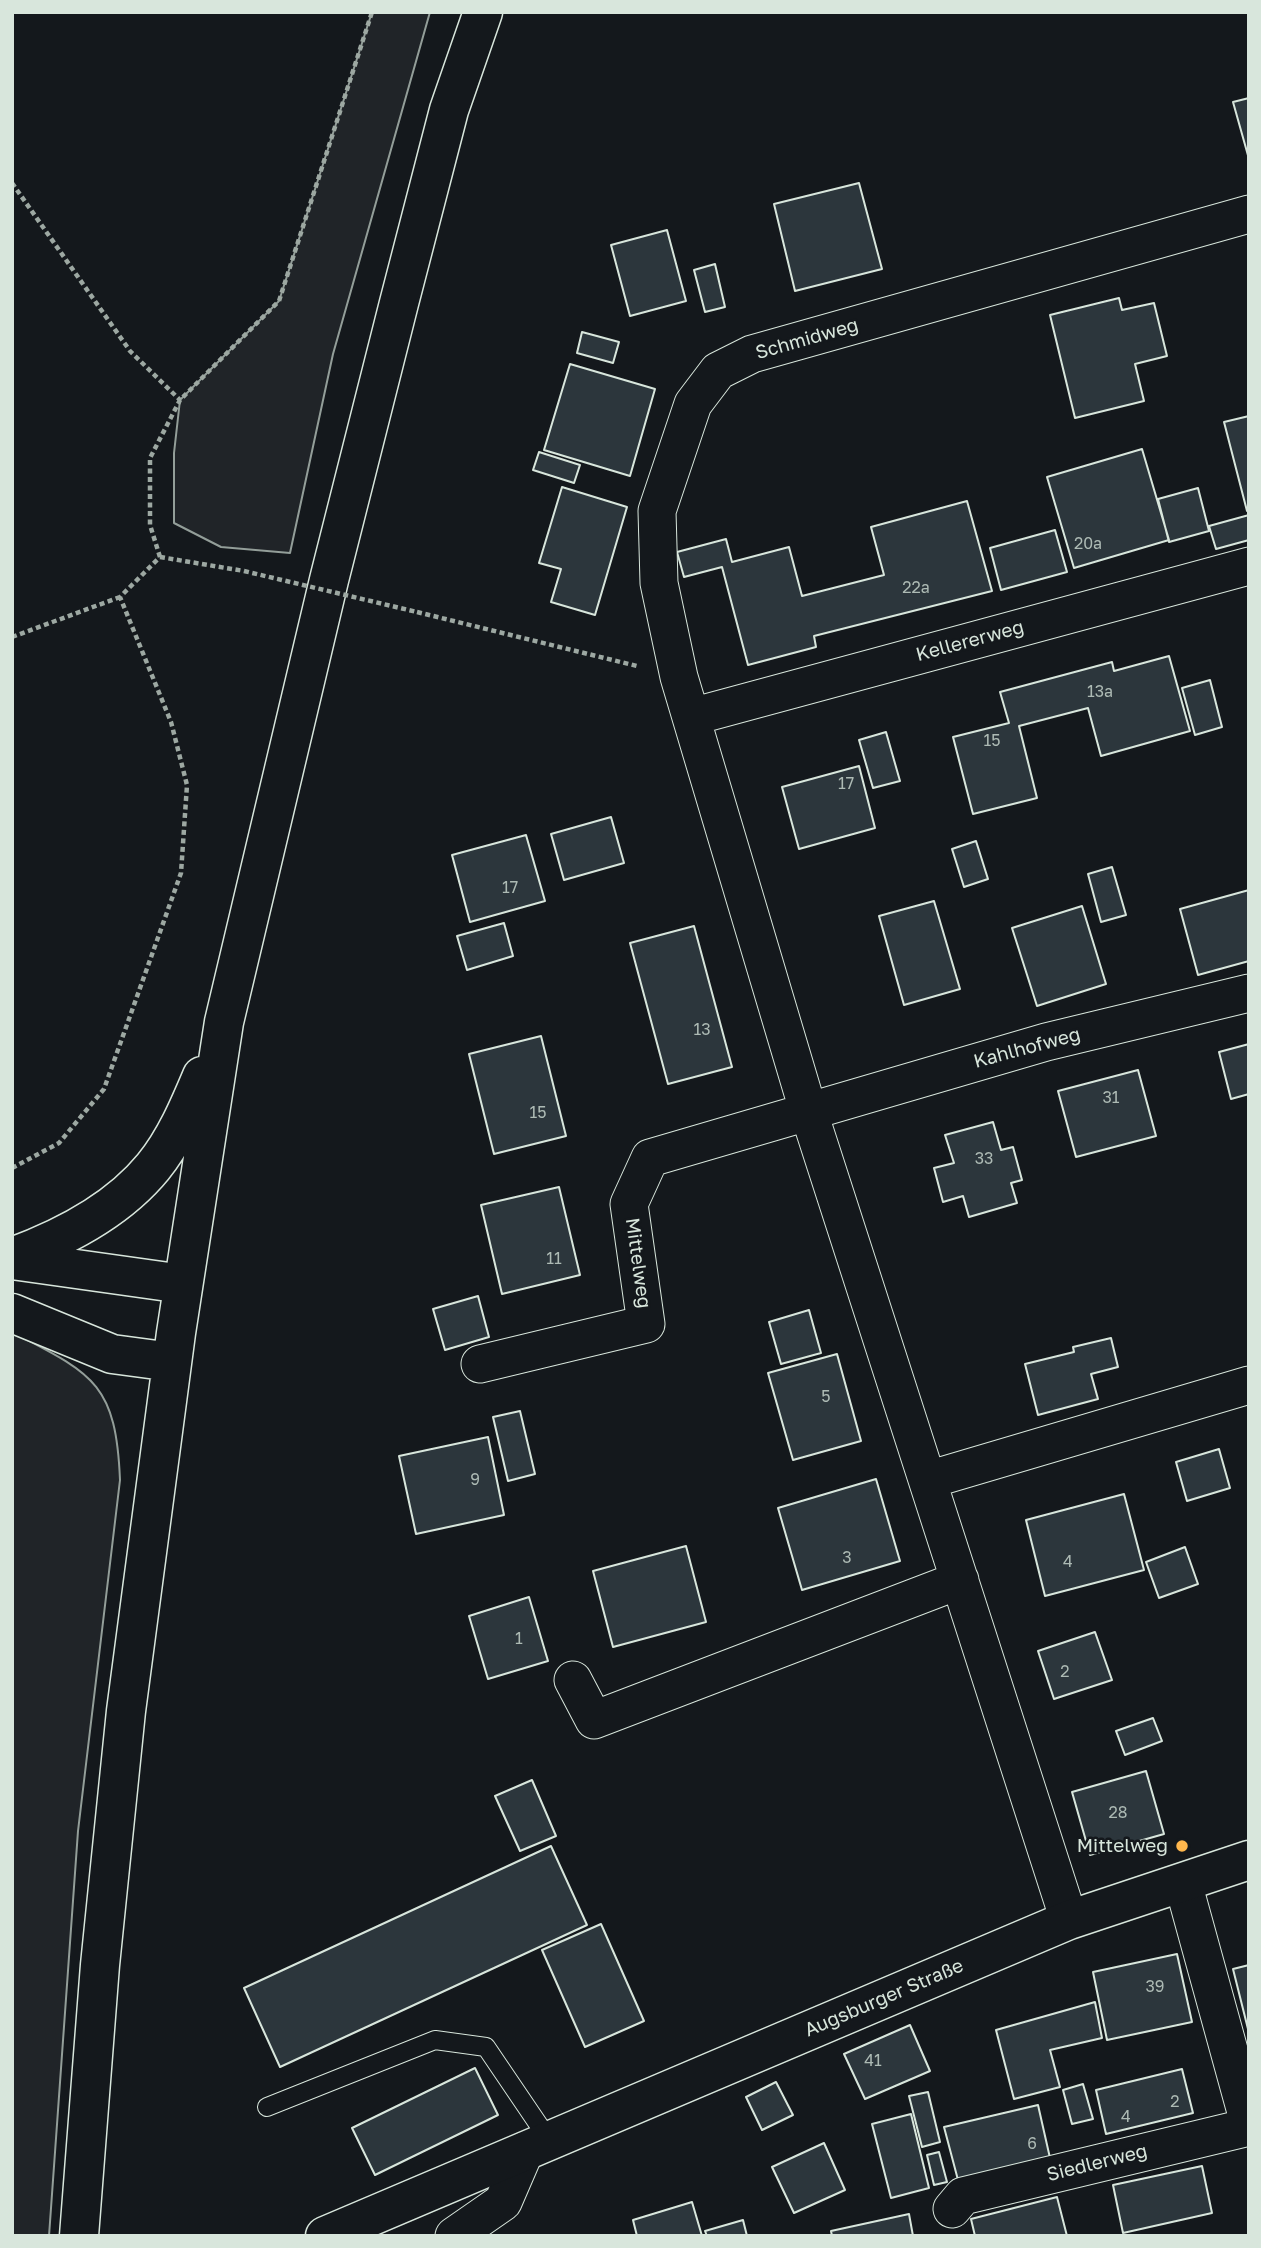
<!DOCTYPE html>
<meta charset="utf-8">
<style>
body{margin:0}
#map{position:relative;width:1261px;height:2248px;overflow:hidden;background:#14181c;font-family:"Golos Text",sans-serif}
canvas{display:block}
.frame{position:absolute;inset:0;border:14px solid #d8e6dc;pointer-events:none}
</style>
<div id="map">
<canvas width="1261" height="2248"></canvas>
<div class="frame"></div>
</div>
<script>
const ctx = document.querySelector('canvas').getContext('2d');
ctx.lineJoin = 'round';
function paint(path, color) { ctx.fillStyle = color; ctx.fill(path, 'evenodd'); }
function trace(path, color, width, dash) { ctx.strokeStyle = color; ctx.lineWidth = width; ctx.lineCap = dash ? 'butt' : 'round'; ctx.setLineDash(dash || []); ctx.stroke(path); }
function drawText(font, color, halo, rows, align = 'center') {
  ctx.font = font + ' "Golos Text",sans-serif'; ctx.lineWidth = 5; ctx.setLineDash([]); ctx.textBaseline = 'middle'; ctx.strokeStyle = halo; ctx.fillStyle = color; for (const [text, x, y, turn = 0] of rows) {
    ctx.save(); ctx.translate(x, y); ctx.rotate((+turn || 0) * Math.PI / 180); ctx.textAlign = isNaN(turn) ? turn : align; if (halo) ctx.strokeText(text, 0, 0); ctx.fillText(text, 0, 0); ctx.restore();
  }
}
const green = new Path2D(`
 M372,12H430L333,354L290,553L221,547L174,523V453L180,400L279,301Z
 M12,1332C93,1374 116,1383 120,1480L78,1831L49,2236H12Z`);
const building = new Path2D(`
 M1249,98V159L1233,102Z
 M859,183L882,269L795,291L774,204Z
 M667,230L686,301L630,316L611,245Z
 M715,264L725,307L705,312L694,270Z
 M1119,298L1122,310L1154,303L1167,356L1135,364L1144,401L1075,418L1050,315Z
 M582,332L619,342L613,363L577,353Z
 M570,364L655,389L630,476L544,450Z
 M1249,416V511H1247L1224,422Z
 M1142,449L1169,540L1074,568L1047,477Z
 M539,452L580,465L574,483L533,470Z
 M562,487L627,507L595,615L551,602L561,569L539,563Z
 M1198,488L1209,531L1169,542L1158,499Z
 M967,501L992,591L814,636L816,647L748,665L722,567L684,577L677,552L726,539L732,562L789,547L802,596L884,575L871,527Z
 M1249,515V540L1216,549L1209,526Z
 M1055,530L1067,572L1001,590L990,548Z
 M1169,656L1190,731L1101,756L1088,708L1019,726L1037,798L973,814L953,737L1009,723L1000,692L1112,662L1114,671Z
 M1210,680L1222,727L1195,735L1182,688Z
 M886,732L900,781L873,788L859,740Z
 M859,766L875,828L799,849L782,787Z
 M611,817L624,863L564,880L551,834Z
 M526,835L545,901L470,922L452,855Z
 M976,841L988,879L964,887L952,849Z
 M1112,867L1126,915L1101,922L1088,874Z
 M1249,890V961L1198,975L1180,909Z
 M934,901L960,989L904,1005L879,916Z
 M1082,906L1106,984L1037,1006L1012,928Z
 M504,923L513,956L467,970L457,936Z
 M694,926L732,1067L668,1084L630,943Z
 M541,1036L566,1136L494,1154L469,1054Z
 M1249,1044V1094L1231,1099L1219,1052Z
 M1138,1070L1156,1136L1076,1157L1058,1091Z
 M993,1122L1001,1150L1013,1147L1022,1180L1011,1183L1017,1203L969,1217L963,1196L943,1202L934,1168L954,1163L945,1135Z
 M559,1187L580,1275L502,1294L481,1205Z
 M478,1296L489,1337L445,1350L433,1309Z
 M809,1310L821,1353L781,1364L769,1322Z
 M1111,1338L1118,1367L1091,1374L1098,1399L1038,1415L1025,1364L1074,1352L1073,1347Z
 M837,1354L861,1441L793,1460L768,1373Z
 M520,1411L535,1474L508,1481L493,1417Z
 M488,1437L504,1515L416,1534L399,1456Z
 M1219,1449L1230,1488L1187,1501L1176,1462Z
 M876,1479L900,1561L802,1590L778,1508Z
 M1124,1494L1144,1570L1045,1596L1026,1520Z
 M686,1546L706,1622L613,1647L593,1571Z
 M1185,1547L1198,1584L1159,1598L1146,1562Z
 M529,1597L548,1661L488,1679L469,1616Z
 M1095,1632L1112,1680L1054,1699L1038,1651Z
 M1153,1718L1162,1741L1125,1755L1116,1731Z
 M1146,1771L1164,1834L1090,1855L1072,1792Z
 M532,1780L556,1836L520,1851L495,1796Z
 M551,1846L587,1925L280,2067L244,1988Z
 M601,1924L644,2021L585,2047L542,1950Z
 M1177,1954L1192,2022L1107,2040L1093,1972Z
 M1249,1965V2033L1233,1969Z
 M1095,2002L1102,2038L1050,2050L1060,2087L1014,2099L996,2030Z
 M910,2025L930,2071L865,2099L844,2054Z
 M475,2068L498,2115L375,2175L352,2128Z
 M1182,2069L1193,2113L1106,2134L1096,2090Z
 M776,2082L793,2115L762,2130L746,2097Z
 M1083,2084L1093,2119L1072,2124L1063,2090Z
 M928,2092L940,2142L922,2147L909,2096Z
 M1038,2105L1050,2158L958,2180L944,2127Z
 M911,2114L929,2188L891,2198L872,2124Z
 M824,2143L845,2190L794,2213L772,2167Z
 M939,2152L947,2182L934,2185L927,2155Z
 M1202,2166L1212,2213L1123,2233L1113,2185Z
 M1057,2197L1067,2236H975L971,2219Z
 M692,2202L702,2236H637L633,2220Z
 M909,2214L913,2236H832L831,2231Z
 M743,2220L747,2236H707L705,2231Z`);
const path = new Path2D(`
 M12,183L130,351L180,400
 M160,557L150,525V458L180,400L279,301L372,12
 M160,557L244,571
 M417,612L637,666
 M12,637L120,597
 M12,1168L59,1143L104,1089L181,873L187,785L171,722L120,597L160,557`);
const lane = new Path2D(`
 M267,2107L435,2040L486,2047L549,2140`);
const street = new Path2D(`
 M691,717L1249,566
 M480,1364L646,1324L629,1204L650,1158L1046,1042L1249,993
 M928,1480L1249,1385
 M573,1680L594,1720L960,1580
 M1183,1883L1249,2123
 M1069,1920L808,1110L679,677L659,583L657,511L693,404L718,371L752,354L1249,214
 M952,2209L963,2196L1249,2127
 M454,2236L503,2202L525,2151`);
const secondary = new Path2D(`
 M325,2236L1069,1920L1249,1860`);
const primary = new Path2D(`
 M12,1257C64,1238 117,1211 153,1167C175,1140 189,1107 202,1076
 M12,1260L183,1284
 M12,1313L112,1354L172,1362
 M79,2236L100,1965L126,1711L176,1333L224,1022L329,580L399,303L449,110L483,12`);
const pathBridge = new Path2D(`
 M244,571L417,612`);
const markers = [
 [1182,1846,7,"#ffb74d"]
];
const numberNames = [
 ["20a",1088,544],
 ["22a",916,588],
 ["13a",1100,692],
 ["15",992,741],
 ["17",846,784],
 ["17",510,888],
 ["13",702,1030],
 ["31",1111,1098],
 ["15",538,1113],
 ["33",984,1159],
 ["11",554,1259],
 ["5",826,1397],
 ["9",475,1480],
 ["3",847,1558],
 ["4",1068,1562],
 ["1",519,1639],
 ["2",1065,1672],
 ["28",1118,1813],
 ["39",1155,1987],
 ["41",873,2061],
 ["2",1175,2102],
 ["4",1126,2117],
 ["6",1032,2144]
];
const streetNames = [
 ["Schmidweg",807,339,-16],
 ["Kellererweg",970,641,-15],
 ["Kahlhofweg",1027,1048,-15],
 ["Mittelweg",638,1263,82],
 ["Augsburger Straße",884,1998,-23],
 ["Siedlerweg",1097,2163,-14]
];
const poiNames = [
 ["Mittelweg",1168,1846]
];
paint(green, '#202428');
trace(green, '#939e99', 2);
paint(building, '#2c363c');
trace(building, '#d8e6dc', 2);
trace(lane, '#d8e6dc', 20);
trace(street, '#d8e6dc', 39);
trace(secondary, '#d8e6dc', 41);
trace(primary, '#d8e6dc', 41);
trace(path, '#9da8a2', 4.5, [5, 3.5]);
trace(lane, '#14181c', 18);
trace(street, '#14181c', 37);
trace(secondary, '#14181c', 38);
trace(primary, '#14181c', 38);
trace(pathBridge, '#9da8a2', 4.5, [5, 3.5]);
for (const [x, y, r, color] of markers) { const dot = new Path2D(); dot.arc(x, y, r, 0, 2 * Math.PI); ctx.fillStyle = color; ctx.fill(dot); trace(dot, '#14181c', 2.5); }
drawText('16px', '#adbab4', null, numberNames);
drawText('19px', '#d8e6dc', '#14181c', streetNames);
drawText('19px', '#d8e6dc', '#14181c', poiNames, 'right');
</script>
